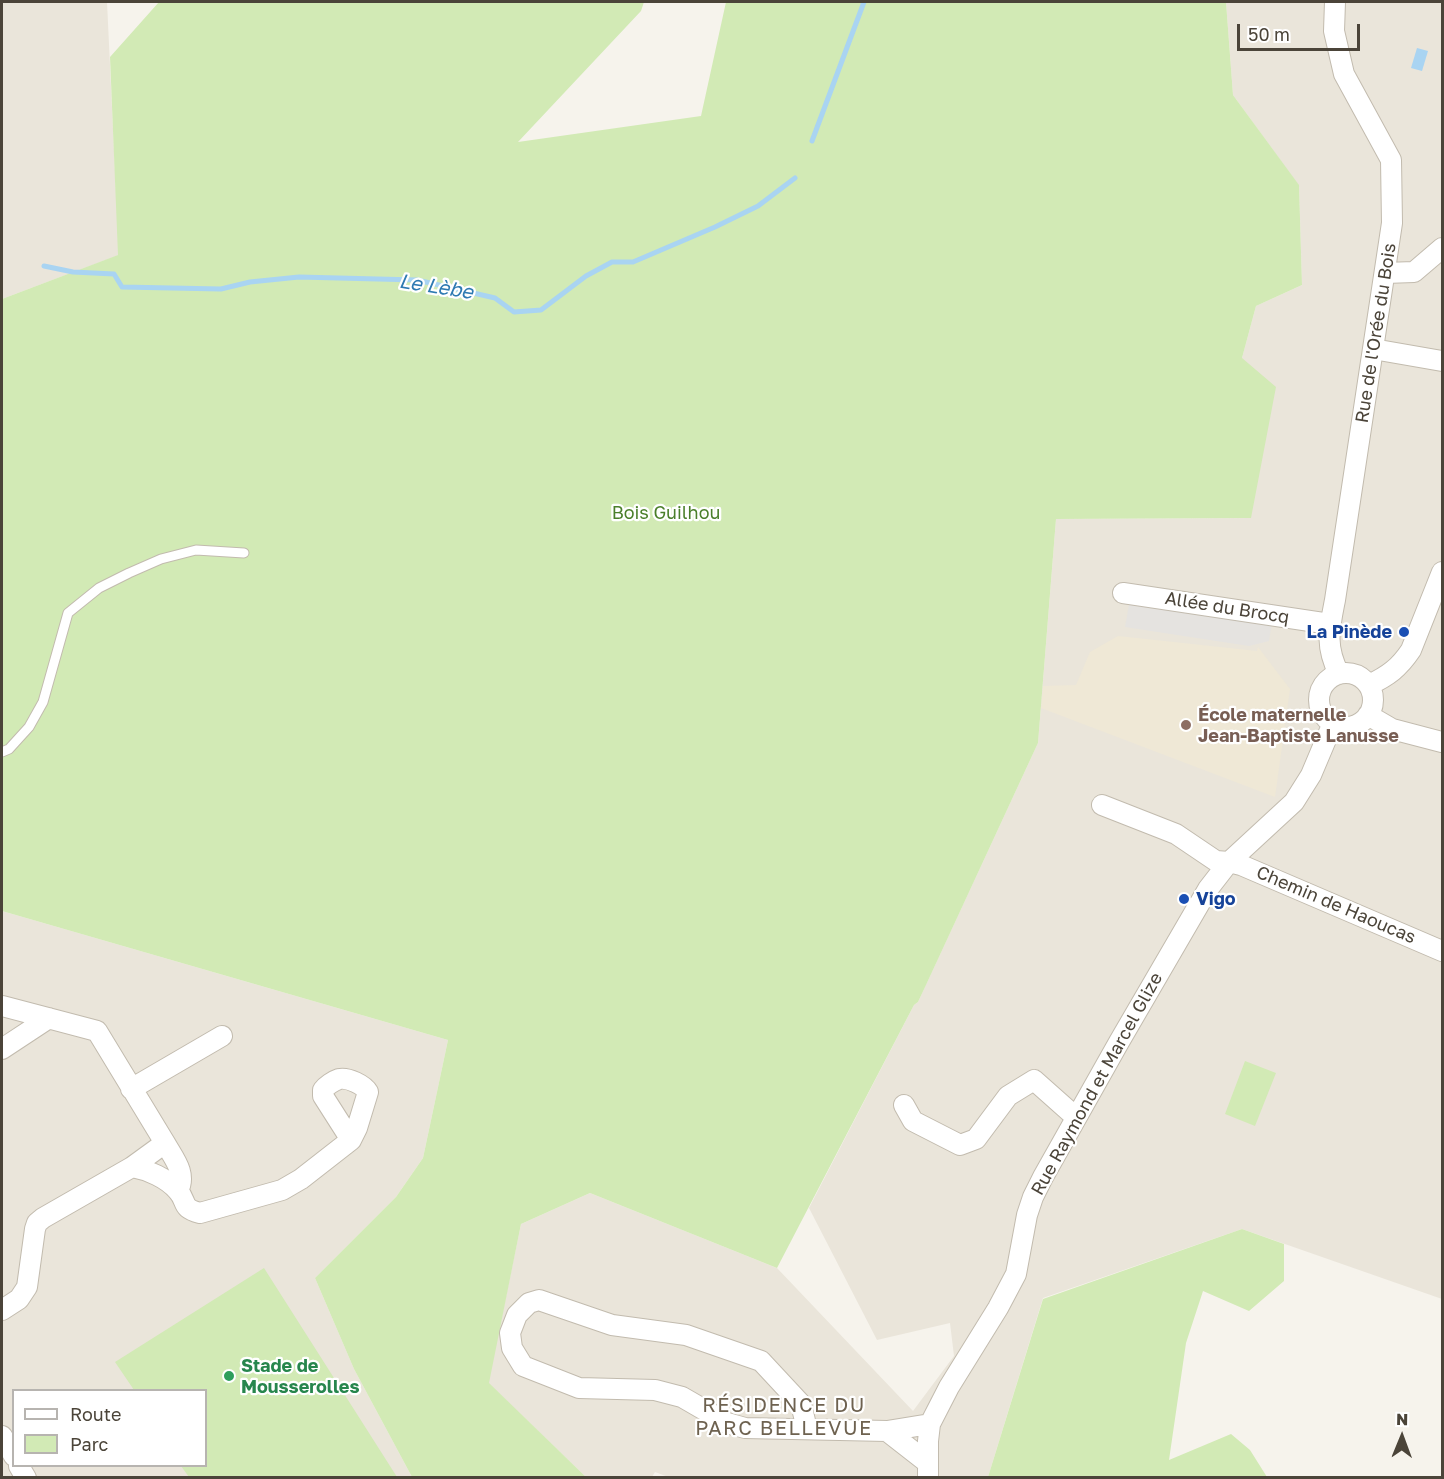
<!DOCTYPE html>
<meta charset="utf-8">
<style>
body{margin:0}
#map{position:relative;width:1444px;height:1479px;overflow:hidden;background:#f6f3ec;font-family:"Golos Text",sans-serif}
canvas{display:block}
.frame{position:absolute;inset:0;border:3px solid #4b4439;pointer-events:none}
.legend{position:absolute;left:12px;top:1389px;width:195px;height:78px;box-sizing:border-box;background:#fff;border:2px solid #b7b4b0;margin:0;padding:8px 10px;list-style:none;font-size:18px;color:#4b4439}
.legend li{display:flex;align-items:center;gap:12px;height:30px}
.legend b{width:30px;border:2px solid #b7b4b0}
.north{position:absolute;left:1372px;top:1407px;width:60px;height:60px;-webkit-text-stroke:4px #fff;paint-order:stroke;rotate:1deg;font-size:16px;font-weight:700;line-height:24px;text-align:center;color:#4b4439}
.north::after{content:'';display:block;margin:auto;width:21px;height:27px;background:#4b4439;clip-path:polygon(50% 0,100% 100%,50% 72%,0 100%)}
.scale{position:absolute;left:1237px;top:24px;width:123px;height:27px;box-sizing:border-box;border:3px solid #4b4439;border-top:0;padding-left:8px;font-size:18px;line-height:21px;white-space:nowrap;color:#4b4439;-webkit-text-stroke:4px #fff;paint-order:stroke}
</style>
<div id="map">
<canvas width="1444" height="1479"></canvas>
<div class="frame"></div>
<ul class="legend">
<li><b style="height:8px;background:#fff"></b>Route</li>
<li><b style="height:16px;background:#d2eab5"></b>Parc</li>
</ul>
<div class="north">N</div>
<div class="scale">50 m</div>
</div>
<script>
const ctx = document.querySelector('canvas').getContext('2d');
ctx.lineJoin = 'round';
function paint(path, color) { ctx.fillStyle = color; ctx.fill(path, 'evenodd'); }
function trace(path, color, width, dash) { ctx.strokeStyle = color; ctx.lineWidth = width; ctx.lineCap = dash ? 'butt' : 'round'; ctx.setLineDash(dash || []); ctx.stroke(path); }
function drawText(font, color, halo, rows, align = 'center') {
  ctx.font = font + ' "Golos Text",sans-serif'; ctx.lineWidth = 4.5; ctx.setLineDash([]); ctx.textBaseline = 'middle'; ctx.strokeStyle = halo; ctx.fillStyle = color; for (const [text, x, y, turn = 0] of rows) {
    ctx.save(); ctx.translate(x, y); ctx.rotate((+turn || 0) * Math.PI / 180); ctx.textAlign = isNaN(turn) ? turn : align; if (halo) ctx.strokeText(text, 0, 0); ctx.fillText(text, 0, 0); ctx.restore();
  }
}
const residential = new Path2D(`
 M2,2H107L119,255L2,299Z
 M1226,2H1442V1299L1242,1229L1043,1298L988,1477L671,1478L655,1472L652,1477H586L488,1383L521,1224L590,1193L777,1268L913,1411L954,1356L950,1323L877,1340L809,1208L914,1005L918,1002L1038,743L1056,519L1251,518L1242,358L1256,306L1302,285L1299,186L1233,95Z
 M2,911L448,1040L423,1158L396,1197L315,1278L354,1369L412,1477H2ZM14,1390H206V1466H14Z`);
const education = new Path2D(`
 M1118,636L1257,651L1258,647L1290,689L1275,797L1041,708L1043,686L1076,685L1090,652Z`);
const green = new Path2D(`
 M159,2H644L641,11L518,142L701,116L726,2H1226L1233,95L1299,185L1302,285L1256,306L1242,358L1276,387L1251,518L1056,519L1038,743L926,985L918,1002L914,1005L777,1268L590,1193L521,1224L489,1383L586,1477H412L354,1369L315,1278L396,1197L423,1158L448,1040L2,911V299L118,255L110,57Z
 M1245,1061L1276,1073L1255,1126L1225,1114Z
 M1242,1229L1284,1244V1281L1249,1311L1203,1291L1186,1343L1169,1460L1231,1434L1250,1450L1267,1477H988L1043,1299Z
 M264,1268L397,1477H189L181,1466H206V1390H134L115,1362Z`);
const parking = new Path2D(`
 M1130,599L1272,622L1269,641L1249,646L1125,627Z`);
const water = new Path2D(`
 M1417,48L1428,51L1422,71L1411,68Z`);
const stream = new Path2D(`
 M812,141L864,2
 M44,266L73,272L114,274L122,287L221,289L250,282L299,277L417,280L495,298L514,312L541,310L586,276L612,262H633L715,227L758,206L795,178`);
const lane = new Path2D(`
 M2,752L9,749L29,727L43,702L68,613L99,588L129,573L161,559L196,550L244,553`);
const street = new Path2D(`
 M1335,2L1334,31L1344,74L1391,160L1392,223L1335,600C1329,630 1325,646 1339,674
 M1385,273L1414,272L1442,248
 M1373,349L1442,361
 M1123,593L1330,624
 M1319 700a27 27 0 1 1 54 0a27 27 0 1 1-54 0Z
 M1369,685C1388,676 1399,668 1411,650L1442,572
 M1368,715L1392,729L1442,742
 M1102,805L1176,834L1216,861L1229,862L1241,865L1442,951
 M2,1006L97,1031L165,1143
 M2,1049L49,1018
 M131,1089L222,1036
 M904,1105L913,1121L960,1145L976,1139L1008,1096L1034,1080L1070,1112L1077,1116
 M132,1167L165,1143C174,1159 187,1173 178,1191
 M2,1310L19,1299L27,1287L35,1229L37,1223L43,1218L132,1167C148,1170 167,1178 178,1191C188,1202 180,1208 200,1213L282,1190L301,1179L351,1140L357,1128L368,1092C364,1085 348,1077 339,1079C333,1081 326,1086 323,1090V1096L351,1140
 M807,1429L801,1404L761,1361L686,1335L612,1325L539,1300L529,1303L517,1315L510,1333L512,1348L523,1366L579,1388L655,1390L682,1397L727,1423L745,1428L887,1431L930,1424
 M887,1431L928,1463
 M2,1436L14,1456
 M19,1466L26,1478
 M928,1478V1441L930,1424L949,1387L998,1308L1016,1274L1027,1215L1033,1197L1043,1177L1119,1042L1208,889L1229,862L1294,802L1311,775L1333,723`);
const markers = [
 [1404,632,6,"#1a4fb4"],
 [1186,725,6,"#8d6e63"],
 [1184,899,6,"#1a4fb4"],
 [229,1376,6,"#2e9e5b"]
];
const streetNames = [
 ["Rue de l'Orée du Bois",1376,333,-81],
 ["Allée du Brocq",1227,608,9],
 ["Chemin de Haoucas",1336,905,23],
 ["Rue Raymond et Marcel Glize",1097,1084,-61]
];
const parkNames = [
 ["Bois Guilhou",666,513]
];
const transitNames = [
 ["La Pinède",1392,632],
 ["Vigo",1196,899,"left"]
];
const educationNames = [
 ["École maternelle",1198,715],
 ["Jean-Baptiste Lanusse",1198,736]
];
const leisureNames = [
 ["Stade de",241,1366],
 ["Mousserolles",241,1387]
];
const waterNames = [
 ["Le Lèbe",436,287,9]
];
const neighbourhoodNames = [
 ["RÉSIDENCE DU",784,1406],
 ["PARC BELLEVUE",784,1429]
];
paint(residential, '#eae5da');
paint(education, '#efe8d6');
paint(green, '#d2eab5');
paint(parking, '#e5e3e0');
paint(water, '#a9d4f2');
trace(stream, '#a9d4f2', 5);
trace(lane, '#c2bbae', 11);
trace(street, '#c2bbae', 22);
trace(lane, '#fff', 9);
trace(street, '#fff', 20);
for (const [x, y, r, color] of markers) { const dot = new Path2D(); dot.arc(x, y, r, 0, 2 * Math.PI); ctx.fillStyle = color; ctx.fill(dot); trace(dot, '#fff', 2); }
drawText('18px', '#4b4439', '#fff', streetNames);
drawText('18px', '#4a7f2a', '#fff', parkNames);
drawText('bold 18px', '#164399', '#fff', transitNames, 'right');
drawText('bold 18px', '#785e54', '#fff', educationNames, 'left');
drawText('bold 18px', '#27864d', '#fff', leisureNames, 'left');
drawText('italic 20px', '#2e7ab2', '#fff', waterNames);
ctx.letterSpacing = '1.5px';
drawText('20px', '#6e6250', '#fff', neighbourhoodNames);
ctx.letterSpacing = '0px';
</script>
